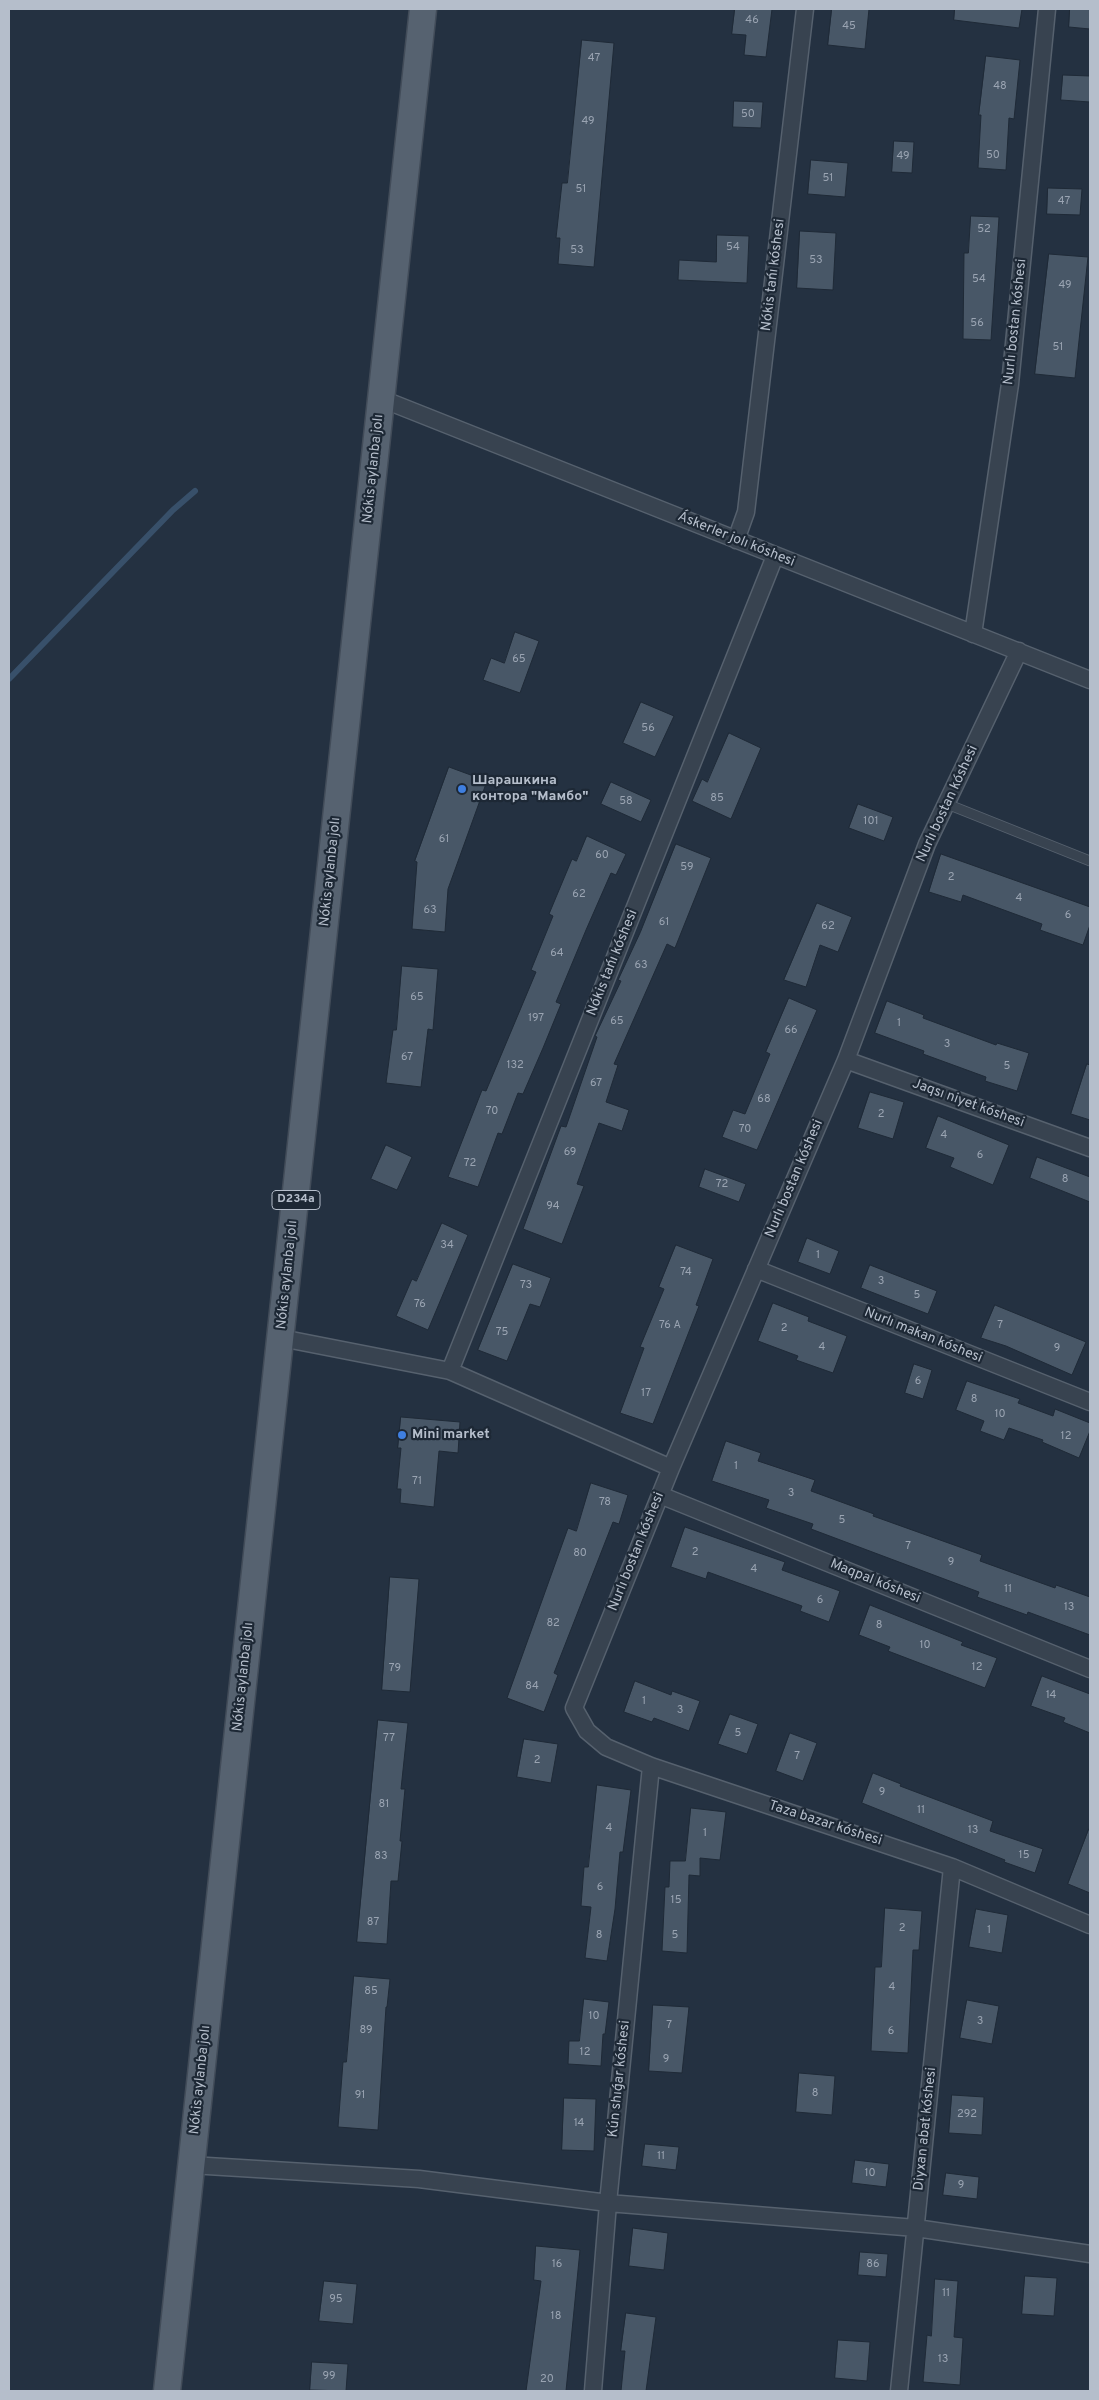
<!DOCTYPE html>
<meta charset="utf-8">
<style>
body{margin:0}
#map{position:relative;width:1099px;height:2400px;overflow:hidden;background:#243141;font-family:Overpass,sans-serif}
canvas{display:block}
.frame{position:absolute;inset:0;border:10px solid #b5becb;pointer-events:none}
</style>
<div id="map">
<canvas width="1099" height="2400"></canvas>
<div class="frame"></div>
</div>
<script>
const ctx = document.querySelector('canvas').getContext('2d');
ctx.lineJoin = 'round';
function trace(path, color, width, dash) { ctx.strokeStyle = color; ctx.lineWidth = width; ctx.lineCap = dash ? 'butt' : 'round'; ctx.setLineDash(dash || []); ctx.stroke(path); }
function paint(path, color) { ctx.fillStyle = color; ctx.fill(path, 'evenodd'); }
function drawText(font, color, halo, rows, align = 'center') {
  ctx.font = font + ' Overpass,sans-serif'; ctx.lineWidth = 4.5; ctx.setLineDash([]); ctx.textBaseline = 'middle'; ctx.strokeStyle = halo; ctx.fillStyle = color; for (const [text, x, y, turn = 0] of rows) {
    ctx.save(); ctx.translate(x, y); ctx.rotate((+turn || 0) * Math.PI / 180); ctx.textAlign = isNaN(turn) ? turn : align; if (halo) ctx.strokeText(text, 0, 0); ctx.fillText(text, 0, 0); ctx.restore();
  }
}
const stream = new Path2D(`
 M9,679L173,510L195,491`);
const building = new Path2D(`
 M735,9H772L766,57L744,55L746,35L732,34Z
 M832,9H869L865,49L828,45Z
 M955,9H1022L1019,28L954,20Z
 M1070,9H1090V29L1069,27Z
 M582,40L614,43L594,267L558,264L560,238H556L562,183H567Z
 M986,56L1020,60L1014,119L1009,118L1006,170L978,168L981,115H979Z
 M1063,75L1090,76V102L1061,100Z
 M734,101L763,102L761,128L733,127Z
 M894,141L914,142L912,173L892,172Z
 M811,160L848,163L845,197L808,194Z
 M1048,188L1082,189L1080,215L1047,214Z
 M971,216L999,217L991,340L963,339L964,253H968Z
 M800,231L836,233L833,290L797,288Z
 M717,235L749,236L747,283L678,280L679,260L716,262Z
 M1049,254L1088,257L1075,378L1035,374Z
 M515,632L539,641L520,693L483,680L491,658L504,663Z
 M641,702L674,716L655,757L623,743Z
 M729,733L761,748L731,819L692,801L702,779L707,782Z
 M449,767L487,781L448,889L445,932L412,929L417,862L415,861Z
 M611,782L651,800L641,822L601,804Z
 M858,804L893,817L884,841L849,828Z
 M587,836L626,854L616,875L611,873L586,930L556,1002L561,1004L543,1048L523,1094L518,1093L502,1134L498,1133L478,1187L448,1177L482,1090L486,1091L536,972L531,970L553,916L549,914L572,859L576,861Z
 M676,844L711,858L675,948L667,944L614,1064L618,1065L606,1102L629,1110L622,1131L599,1123L577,1184L584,1186L562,1244L523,1229L561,1126L566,1127L597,1037L595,1036L621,981L618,980L640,933Z
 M941,854L1090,907V925L1083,945L1040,930L1042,924L963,895L961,902L929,892Z
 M817,903L852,917L838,952L820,945L806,987L784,980Z
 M402,966L438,969L433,1030L428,1029L421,1087L386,1083L393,1030H396Z
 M789,998L817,1010L757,1150L722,1137L733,1110L745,1114L770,1054L766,1052Z
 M887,1001L924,1015L923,1018L996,1045L997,1043L1029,1053L1017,1091L985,1081L986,1077L923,1054L924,1051L875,1033Z
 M1087,1064L1090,1065V1120L1071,1114Z
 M870,1092L904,1102L893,1139L858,1128Z
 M938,1116L1009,1145L993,1185L950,1167L954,1158L926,1148Z
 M386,1145L412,1157L397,1190L371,1179Z
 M1037,1157L1090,1177V1202L1030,1178Z
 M705,1169L746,1184L739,1202L699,1187Z
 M442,1223L468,1235L428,1330L396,1316L412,1279L416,1281Z
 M807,1238L839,1251L830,1274L798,1262Z
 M676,1245L713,1259L696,1305L699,1306L653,1424L620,1413L644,1348L640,1347L664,1289L659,1287Z
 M513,1264L551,1278L540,1307L530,1304L507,1361L478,1350Z
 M870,1265L937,1291L928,1314L861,1288Z
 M773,1303L809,1317L808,1321L847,1336L833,1373L796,1360L798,1356L758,1341Z
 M995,1305L1086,1342L1072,1375L1006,1346L981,1338Z
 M914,1364L932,1370L923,1399L905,1393Z
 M967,1381L1020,1399L1018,1403L1053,1416L1055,1409L1090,1423V1431L1079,1458L1042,1442L1043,1440L1009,1428L1004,1440L980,1431L984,1421L956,1410Z
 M401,1417L460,1422L458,1453L439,1451L434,1507L400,1503L401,1489H397L401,1448H398Z
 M726,1441L761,1453L758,1461L815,1480L811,1491L874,1514L873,1516L982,1555L980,1561L1055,1588L1056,1585L1090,1597V1635L1028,1612L1027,1615L977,1597L979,1592L811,1529L813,1524L766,1508L769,1500L712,1481Z
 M591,1483L628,1495L619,1524L613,1522L554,1673L558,1675L544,1712L507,1698L568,1528L576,1531Z
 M685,1527L785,1562L782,1570L840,1591L829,1622L800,1611L802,1606L708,1572L706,1579L671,1567Z
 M390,1577L419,1579L410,1692L382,1690Z
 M870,1605L963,1642L961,1645L997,1658L985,1688L888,1651L890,1647L859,1635Z
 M1042,1676L1090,1694V1733L1063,1722L1065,1718L1031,1706Z
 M635,1681L671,1695L672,1691L700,1701L689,1731L654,1718L652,1722L624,1712Z
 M730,1714L758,1724L747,1754L718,1744Z
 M378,1720L408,1723L401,1789H405L400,1841H402L398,1881H391L387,1944L357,1942Z
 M790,1733L817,1743L803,1781L776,1771Z
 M524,1739L558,1744L551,1783L517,1777Z
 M873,1773L901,1784L900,1786L993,1821L990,1831L1043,1849L1035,1873L1004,1862L1005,1860L862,1803Z
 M597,1785L631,1790L623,1852H620L615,1909L607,1961L585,1958L591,1907L581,1906L584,1867H588Z
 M691,1808L726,1812L720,1860L700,1858V1876L689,1875L687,1953L662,1951L665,1887H669L670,1861H685Z
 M1089,1829H1090V1893L1068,1884Z
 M885,1908L922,1911L919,1950H913L908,2053L871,2051L875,1967H881Z
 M976,1909L1008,1915L1002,1953L969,1947Z
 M354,1976L390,1979L387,2007H386L378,2130L338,2127L343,2062H346Z
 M584,1999L609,2002L605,2034H603L601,2066L568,2064L569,2041H579Z
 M967,2000L999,2006L992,2044L960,2038Z
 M653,2005L689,2007L682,2073L649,2071Z
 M799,2073L835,2076L832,2115L796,2112Z
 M952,2095L984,2097L982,2135L949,2133Z
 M564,2098L596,2099L594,2151L562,2150Z
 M645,2144L679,2147L676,2170L642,2166Z
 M855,2160L889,2164L886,2187L852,2183Z
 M946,2173L979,2177L977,2199L943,2195Z
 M633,2228L668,2233L664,2270L629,2266Z
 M536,2246L580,2250L566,2391H526L541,2281L534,2280Z
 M860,2252L888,2254L886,2277L858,2275Z
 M1025,2276L1057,2278L1054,2316L1022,2314Z
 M935,2279L958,2281L954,2337L963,2338L960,2385L923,2382L927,2335L931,2336Z
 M324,2281L357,2284L353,2324L319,2321Z
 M626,2313L656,2317L646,2391H621L625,2351H621Z
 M838,2340L870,2342L867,2381L835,2378Z
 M312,2362L348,2364L346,2391L310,2390Z`);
const service = new Path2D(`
 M947,804L1090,861`);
const minor = new Path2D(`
 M382,399L1090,680
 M736,540L746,512L805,9
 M973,634L1010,384L1047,9
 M1019,651L927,844L846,1060L671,1468L574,1708L587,1731L606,1747L651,1766L952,1867L1090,1925
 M846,1060L1090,1148
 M756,1269L1090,1402
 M281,1338L450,1371L671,1468
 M450,1371L775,556
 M660,1495L1090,1669
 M191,2165L419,2179L608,2203L916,2228L1090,2254
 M593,2391L608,2203L651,1766
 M899,2391L952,1867`);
const primary = new Path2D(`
 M167,2391L423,9`);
const markers = [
 [462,789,5,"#3f7fe0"],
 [402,1435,5,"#3f7fe0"]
];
const numberNames = [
 ["46",752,21],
 ["45",849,27],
 ["47",594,59],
 ["48",1000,87],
 ["50",748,115],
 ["49",588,122],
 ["50",993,156],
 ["49",903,157],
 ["51",828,179],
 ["51",581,190],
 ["47",1064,202],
 ["52",984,230],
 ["54",733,248],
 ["53",577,251],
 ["53",816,261],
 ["54",979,280],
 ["49",1065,286],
 ["56",977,324],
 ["51",1058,348],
 ["65",519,660],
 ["56",648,729],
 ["85",717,799],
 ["58",626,802],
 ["101",871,822],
 ["61",444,840],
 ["60",602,856],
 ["59",687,868],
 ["2",951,878],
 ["62",579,895],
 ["4",1019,899],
 ["63",430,911],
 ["6",1068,916],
 ["61",664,923],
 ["62",828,927],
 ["64",557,954],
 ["63",641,966],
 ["65",417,998],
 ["197",536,1019],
 ["65",617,1022],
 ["1",899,1024],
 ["66",791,1031],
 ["3",947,1045],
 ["67",407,1058],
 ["132",515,1066],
 ["5",1007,1067],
 ["67",596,1084],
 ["68",764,1100],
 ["70",492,1112],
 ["2",881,1115],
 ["70",745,1130],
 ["4",944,1136],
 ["69",570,1153],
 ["6",980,1156],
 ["72",470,1164],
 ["8",1065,1180],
 ["72",722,1185],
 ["94",553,1207],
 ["34",447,1246],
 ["1",818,1256],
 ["74",686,1273],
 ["3",881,1282],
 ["73",526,1286],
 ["5",917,1296],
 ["76",420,1305],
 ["76 А",670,1326],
 ["7",1000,1326],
 ["2",784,1329],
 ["75",502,1333],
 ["4",822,1348],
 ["9",1057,1349],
 ["6",918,1382],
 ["17",646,1394],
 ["8",974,1400],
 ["10",1000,1415],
 ["12",1066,1437],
 ["1",736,1467],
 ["71",417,1482],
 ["3",791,1494],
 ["78",605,1503],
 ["5",842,1521],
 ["7",908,1547],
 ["2",695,1553],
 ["80",580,1554],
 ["9",951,1563],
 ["4",754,1570],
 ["11",1008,1590],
 ["6",820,1601],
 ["13",1069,1608],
 ["82",553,1624],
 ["8",879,1626],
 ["10",925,1646],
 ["12",977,1668],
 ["79",395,1669],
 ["84",532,1687],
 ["14",1051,1696],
 ["1",644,1702],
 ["3",680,1711],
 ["5",738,1734],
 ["77",389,1739],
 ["7",797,1757],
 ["2",537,1761],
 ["9",882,1793],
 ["81",384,1805],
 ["11",921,1811],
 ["4",609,1829],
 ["13",973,1831],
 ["1",705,1834],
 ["15",1024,1856],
 ["83",381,1857],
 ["6",600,1888],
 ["15",676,1901],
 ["87",373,1923],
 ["2",902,1929],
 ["1",989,1931],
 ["8",599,1936],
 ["5",675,1936],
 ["4",892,1988],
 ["85",371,1992],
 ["10",594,2017],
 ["3",980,2022],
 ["7",669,2026],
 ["89",366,2031],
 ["6",891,2032],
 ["12",585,2053],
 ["9",666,2060],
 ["8",815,2094],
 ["91",360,2096],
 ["292",967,2115],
 ["14",579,2124],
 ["11",661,2157],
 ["10",870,2174],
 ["9",961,2186],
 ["16",557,2265],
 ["86",873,2265],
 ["11",946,2294],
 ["95",336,2300],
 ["18",556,2317],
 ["13",943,2360],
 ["99",329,2377],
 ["20",547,2380]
];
const shields = [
 [296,1200,48]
];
const shieldNames = [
 ["D234a",296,1200]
];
const streetNames = [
 ["Nókis tańı kóshesi",774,275,-83],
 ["Nurlı bostan kóshesi",1016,322,-84],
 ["Nókis aylanba jolı",374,469,-84],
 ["Áskerler jolı kóshesi",736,540,22],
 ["Nurlı bostan kóshesi",948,804,-65],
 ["Nókis aylanba jolı",331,872,-84],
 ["Nókis tańı kóshesi",613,963,-68],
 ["Jaqsı niyet kóshesi",968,1104,20],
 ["Nurlı bostan kóshesi",795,1179,-67],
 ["Nókis aylanba jolı",288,1275,-84],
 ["Nurlı makan kóshesi",923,1336,22],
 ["Nurlı bostan kóshesi",637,1552,-68],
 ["Maqpal kóshesi",875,1582,22],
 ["Nókis aylanba jolı",244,1677,-84],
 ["Taza bazar kóshesi",825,1824,18],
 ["Kún shıǵar kóshesi",620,2079,-84],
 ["Nókis aylanba jolı",201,2080,-84],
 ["Diyxan abat kóshesi",926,2129,-84]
];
const poiNames = [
 ["Шарашкина",472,781],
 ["контора \"Мамбо\"",472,797],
 ["Mini market",412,1435]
];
trace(stream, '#38506a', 6);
paint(building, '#485767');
trace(building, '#1f2a37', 1);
trace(service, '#56616e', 11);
trace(minor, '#56616e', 19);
trace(primary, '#424c59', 29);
trace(service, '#384350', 9);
trace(minor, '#384350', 16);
trace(primary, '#566270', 26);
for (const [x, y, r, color] of markers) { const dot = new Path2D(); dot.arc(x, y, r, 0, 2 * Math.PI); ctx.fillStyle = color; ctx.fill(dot); trace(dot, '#1d2835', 2); }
drawText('11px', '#9aa4b2', null, numberNames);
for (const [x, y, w] of shields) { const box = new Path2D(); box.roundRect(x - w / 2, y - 9.5, w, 19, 4); ctx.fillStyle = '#1d2835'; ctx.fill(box); trace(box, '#b5becb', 1); }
drawText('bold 12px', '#b5becb', null, shieldNames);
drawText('14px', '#b5becb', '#1d2835', streetNames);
drawText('bold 14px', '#b5becb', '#1d2835', poiNames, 'left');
</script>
